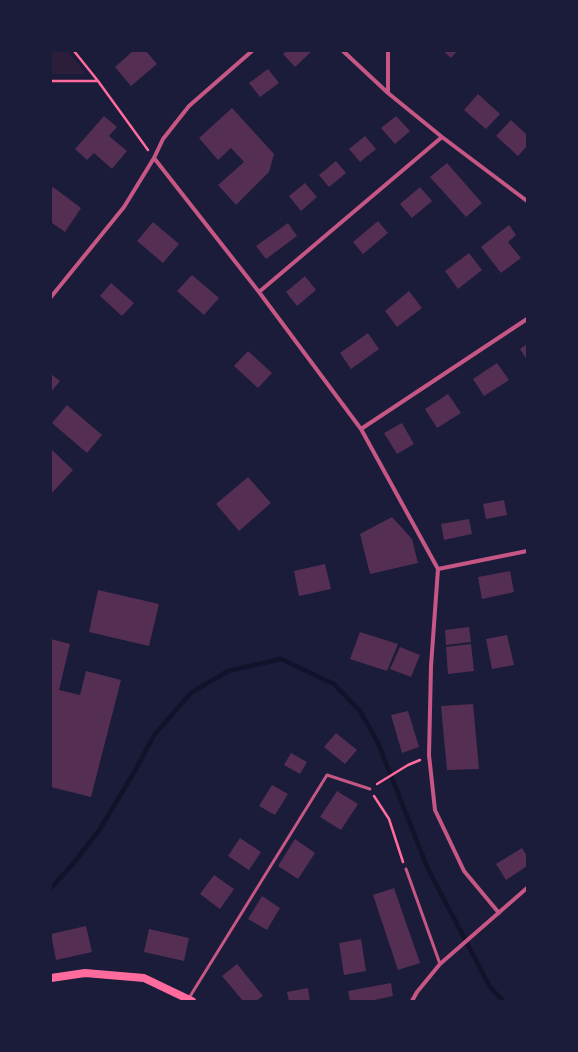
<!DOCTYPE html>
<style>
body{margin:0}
#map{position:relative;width:578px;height:1052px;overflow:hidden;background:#1b1b3a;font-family:Figtree,sans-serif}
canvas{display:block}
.frame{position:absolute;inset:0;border:52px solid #1b1b3a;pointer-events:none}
</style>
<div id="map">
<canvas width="578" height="1052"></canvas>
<div class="frame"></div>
</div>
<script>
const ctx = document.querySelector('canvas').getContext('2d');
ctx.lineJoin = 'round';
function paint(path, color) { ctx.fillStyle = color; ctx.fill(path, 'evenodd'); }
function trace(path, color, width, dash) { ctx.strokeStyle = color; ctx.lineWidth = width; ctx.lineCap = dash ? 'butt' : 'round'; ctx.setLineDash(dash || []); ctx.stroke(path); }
const green = new Path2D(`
 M51,51H68L86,74H51Z`);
const stream = new Path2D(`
 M51,888L72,865L100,829L136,769L154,735L191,693L228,671L281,659L334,684L360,711L378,743L428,869L490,987L503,1001`);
const building = new Path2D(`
 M133,51H146L157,64L131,86L115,67Z
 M287,51H312L295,67L283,54Z
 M443,51H457L451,58Z
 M268,69L279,83L260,97L249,83Z
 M478,94L500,114L486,129L464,110Z
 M232,108L274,154L269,172L236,205L218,185L244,162L231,148L218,160L199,138Z
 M104,116L117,127L109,136L127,151L112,169L94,153L87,160L75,149Z
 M396,116L410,131L395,144L381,128Z
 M511,120L527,135V146L518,156L496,136Z
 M365,136L376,149L360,162L349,149Z
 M336,161L346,173L329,187L319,175Z
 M447,163L482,203L466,217L430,177Z
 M305,183L317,197L301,211L289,196Z
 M53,187L81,208L65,232L52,223L51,224V190Z
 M420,187L432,201L412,218L400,204Z
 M378,221L388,233L363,254L353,242Z
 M153,222L179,244L163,263L137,241Z
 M288,223L297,236L266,259L256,246Z
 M509,225L516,235L508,242L521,258L501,273L481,247Z
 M469,253L482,270L458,289L445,271Z
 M192,275L219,298L204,315L177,291Z
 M305,276L316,290L297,306L286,292Z
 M111,283L134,303L122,316L100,296Z
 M409,291L422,308L397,327L385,311Z
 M368,333L379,349L351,369L340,353Z
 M527,344V360L520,349Z
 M248,351L272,373L258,388L234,366Z
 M497,363L509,380L484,396L473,379Z
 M51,374L60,381L51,392Z
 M448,394L461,413L437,428L425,409Z
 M67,405L102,435L87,453L52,423Z
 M402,423L414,444L397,454L384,433Z
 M51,449L73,470L51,494Z
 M248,477L271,503L239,531L216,504Z
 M504,500L507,515L486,519L483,504Z
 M392,517L412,539L418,563L370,574L360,534Z
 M469,519L472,534L444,540L441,524Z
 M325,564L331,589L299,596L294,571Z
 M510,571L514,592L482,599L478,577Z
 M98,590L159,604L149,646L89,632Z
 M469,627L471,642L446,645L445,630Z
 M360,632L398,644L387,671L350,659Z
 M507,635L514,665L492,669L486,639Z
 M51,639L70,644L59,690L80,695L86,671L121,680L91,797L51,787Z
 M471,644L474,671L448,674L446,647Z
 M400,647L420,655L411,677L390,669Z
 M473,704L479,769L447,770L441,706Z
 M408,711L419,747L402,753L391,715Z
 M336,733L357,750L345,764L324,747Z
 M291,753L307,762L300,774L284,765Z
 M272,785L288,794L275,815L259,806Z
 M337,791L358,804L341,830L320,817Z
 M240,838L261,852L249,870L228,856Z
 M295,839L315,853L298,879L278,866Z
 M522,848L527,856V866L506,880L496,864Z
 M214,875L234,889L220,909L200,894Z
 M394,888L420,963L398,970L373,895Z
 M262,896L280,908L267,930L248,919Z
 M86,926L92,952L56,960L51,934Z
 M149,929L189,938L184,961L144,952Z
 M361,939L366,971L344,975L339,943Z
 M237,964L263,996L256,1001H243L222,976Z
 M391,983L393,996L370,1001H350L348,991Z
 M308,988L310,1001H289L287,992Z`);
const path = new Path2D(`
 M74,51L98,81L148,150
 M51,81H98
 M377,784L408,765L420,760
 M374,796L389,819L403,862`);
const service = new Path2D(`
 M406,869L440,964
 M189,998L327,775L370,789`);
const minor = new Path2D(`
 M343,51L388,93L442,137L527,201
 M388,93V51
 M154,158L259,292L361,429L438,569
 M259,292L442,137
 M51,297L124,207L154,158L163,139L189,106L252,51
 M361,429L527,319
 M438,569L431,666L429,755L435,810L464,871L499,913
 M438,569L527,551
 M412,1001L417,992L440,964L527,888`);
const secondary = new Path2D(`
 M51,978L85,973L144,978L192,1001`);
paint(green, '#2a1e3b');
trace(stream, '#12122b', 4.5);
paint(building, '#542f53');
trace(path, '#ff6b9d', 2.5);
trace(service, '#c65784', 3);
trace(minor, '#c65784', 4);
trace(secondary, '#ff6b9d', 8);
</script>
